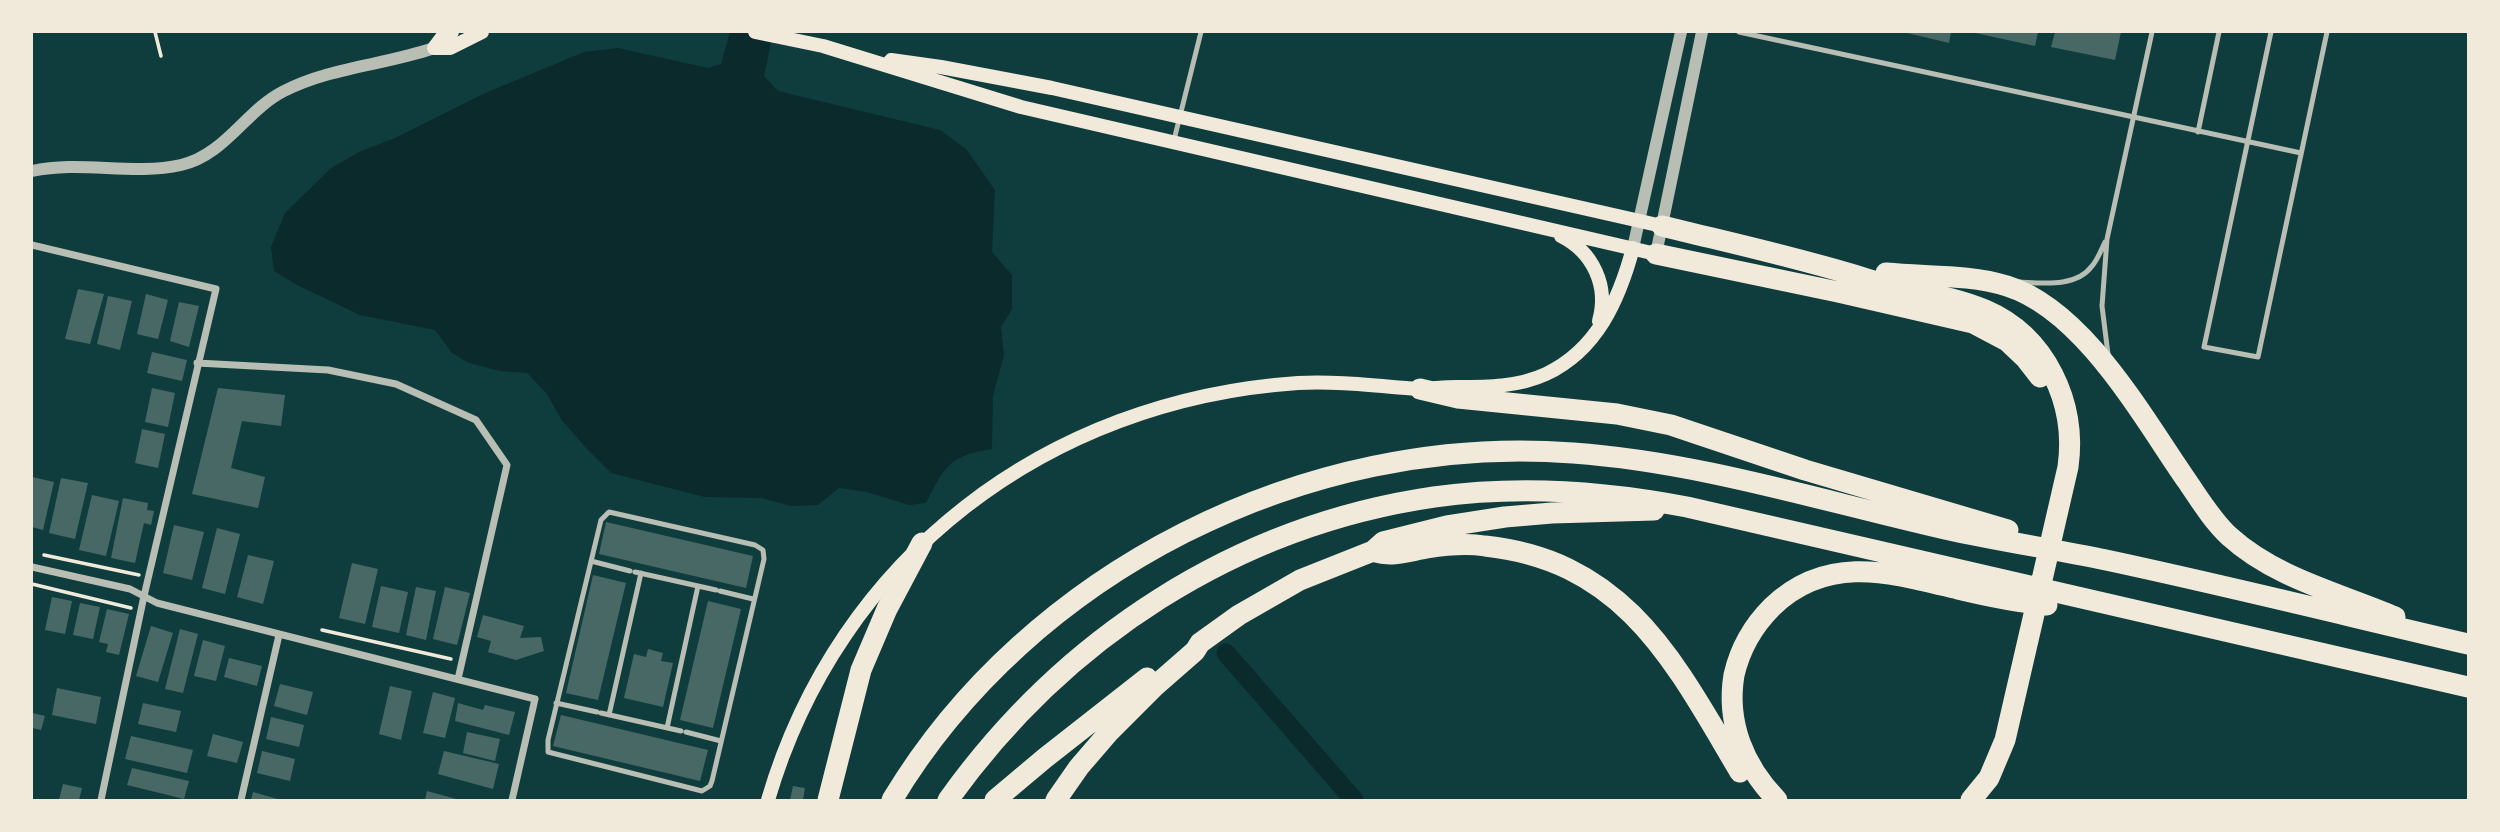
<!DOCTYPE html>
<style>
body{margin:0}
#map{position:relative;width:2500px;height:832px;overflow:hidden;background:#0f3d3e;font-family:"Sofia Sans Condensed",sans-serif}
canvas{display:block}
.frame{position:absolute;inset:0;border:33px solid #f1e9da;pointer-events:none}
</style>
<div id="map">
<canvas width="2500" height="832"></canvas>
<div class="frame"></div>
</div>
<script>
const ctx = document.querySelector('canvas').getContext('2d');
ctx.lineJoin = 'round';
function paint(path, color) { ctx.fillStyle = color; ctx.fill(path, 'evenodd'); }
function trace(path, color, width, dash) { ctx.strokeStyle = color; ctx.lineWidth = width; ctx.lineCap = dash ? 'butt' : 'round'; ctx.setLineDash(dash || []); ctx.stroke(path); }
const water = new Path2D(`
 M730,32H773L764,76L778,91L940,130L966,149L995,190L992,252L1012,275V309L1001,327L1004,355L993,396L992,449C950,455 944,467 926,503L909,505L867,492L839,488L818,505L791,506L761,498L705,497L611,473L585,447L561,419L547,394L527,373L500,371L469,363L452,353L435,330L360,315L295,284L274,271L271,247L285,213L331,168L361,151L395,138L483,94L584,52L618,48L708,68L721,64Z`);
const canal = new Path2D(`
 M1226,653L1354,800`);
const building = new Path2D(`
 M1903,32H1951L1949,43Z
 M1971,32H2038L2035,46Z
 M2055,32H2121L2115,60L2051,47Z
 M78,289L104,294L90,344L65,339Z
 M146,294L168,300L158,339L137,334Z
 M108,296L132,301L120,350L97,344Z
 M179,302L199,306L189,347L170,341Z
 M152,352L187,360L182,381L147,373Z
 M152,388L175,393L168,427L145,422Z
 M218,388L285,395L281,426L242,421L231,468L265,477L258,508L192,494Z
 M142,429L165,434L158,468L135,463Z
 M32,477L54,482L43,530L32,527Z
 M61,478L88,483L75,539L49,533Z
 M92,495L119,501L106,556L79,550Z
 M123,498L148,503L147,510L154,511L151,525L144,523L135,563L111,558Z
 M606,522L753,556L746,588L599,554Z
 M174,525L204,532L192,580L163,573Z
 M217,528L240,534L225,594L202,588Z
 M248,555L274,561L263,604L237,597Z
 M352,563L378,569L365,624L339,618Z
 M593,575L626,583L598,700L566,693Z
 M381,586L408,592L399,633L372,627Z
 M416,587L436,591L426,640L406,635Z
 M445,587L470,593L457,645L433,639Z
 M52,597L72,601L65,634L45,630Z
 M708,601L741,609L713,728L680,720Z
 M80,603L100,607L93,639L73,635Z
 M107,609L129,614L119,655L106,652L108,644L99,642Z
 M483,615L524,626L520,638L541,637L544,651L516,660L488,652L491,641L477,637Z
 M151,626L173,633L158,682L136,676Z
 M180,629L198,634L183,693L165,689Z
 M203,640L225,646L216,681L194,676Z
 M648,649L663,653L661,661L673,663L663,707L624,698L634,654L646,657Z
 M229,658L262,666L257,686L224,677Z
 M280,684L313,692L307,715L274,706Z
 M390,686L412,691L401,740L379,734Z
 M57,688L101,697L96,724L52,715Z
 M433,692L455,698L445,738L423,733Z
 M143,703L181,711L176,732L138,724Z
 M458,703L483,710L485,705L515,712L509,735L455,721Z
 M32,713L45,716L41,730L32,728Z
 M561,715L708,750L700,781L553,746Z
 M271,717L304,725L299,747L266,739Z
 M467,732L500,739L495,761L463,753Z
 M213,734L243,742L237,763L207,756Z
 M131,736L193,750L187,773L125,759Z
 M262,751L295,759L290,781L257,773Z
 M444,751L499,764L493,789L438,774Z
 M132,768L189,781L184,799L127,785Z
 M63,784L82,788L79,800H59Z
 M793,786L805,788L803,800H790Z
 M427,791L460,800H425Z
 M253,792L281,800H251Z`);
const path = new Path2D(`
 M155,32L161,56
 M44,555L139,575
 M32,584L131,608
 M322,630L451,659`);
const service = new Path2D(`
 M1739,32L2301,153
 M2271,32L2204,347L2258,357L2327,32
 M2198,132L2219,32
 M1174,140L1201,32
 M2019,282C2042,283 2076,288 2092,266C2098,259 2101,250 2105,242
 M2108,354L2102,306L2107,239L2152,32
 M609,512L755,545L763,550L764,559L712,781L710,786L702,791L548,752V740L601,520Z
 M591,561L630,571
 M635,572L716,590
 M720,591L753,599
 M556,703L597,712
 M601,713L681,731
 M609,715L641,573
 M667,728L698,586
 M686,732L721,741`);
const minor = new Path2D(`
 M32,245L216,289L144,596L101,800
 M197,363L328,370L396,384L476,420L507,465L458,679
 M32,567L130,589L157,603L535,699L512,800
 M241,800L279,635`);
const tertiary = new Path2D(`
 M32,171C81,160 132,176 181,165C225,155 246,110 284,91C331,67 385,65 434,48
 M1633,248L1681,32
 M1656,254L1702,32`);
const secondary = new Path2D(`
 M755,32L823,46L1021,107L1656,254
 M434,48H450L482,32
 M434,48L443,36L452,32
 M891,60L941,67L1052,88L1662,226
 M1561,236C1593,252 1609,286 1599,321
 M768,800C839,557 1047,400 1298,383C1338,381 1377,386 1417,389C1430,389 1443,387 1457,387C1487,387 1518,387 1546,374C1597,350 1619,300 1633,248`);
const motorway = new Path2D(`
 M1662,226C1731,243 1800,258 1867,279C1906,291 1947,294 1985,310C2046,336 2077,403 2068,467L2005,740L1989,778L1971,800
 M1656,254L1838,292L1973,323L2007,341L2026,359L2040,377
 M1886,273C1926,277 1969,274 2007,286C2084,310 2143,418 2187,481C2200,500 2212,520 2229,536C2275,578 2339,593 2395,617
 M1420,389L1458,398L1617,414L1671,425L1805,470L2008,530
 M1375,552C1393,557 1409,551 1427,548C1446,545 1466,543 1485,546C1626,561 1675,663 1740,772
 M828,800L861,670L887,609L922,543
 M892,800C1029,571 1307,432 1573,453C1699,462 1822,501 1945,529C1999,541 2053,549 2106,560C2228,586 2348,616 2468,644
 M948,800C1064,638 1235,526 1434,497C1518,485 1604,491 1687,507L2468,687
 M995,800L1045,758L1147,678
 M1056,800L1079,767L1110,731L1155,686L1195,651L1200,643L1239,615L1300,580L1373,551L1383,542L1447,526L1505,517L1552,513L1654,510
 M1777,800C1744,766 1726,723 1734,675C1740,649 1753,626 1772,607C1828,553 1892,573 1958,589C1987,596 2016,602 2047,605`);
paint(water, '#0a2a2b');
trace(canal, '#0a2a2b', 19);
paint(building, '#486865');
trace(path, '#f1e9da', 3.5);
trace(service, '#b8beb3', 5);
trace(minor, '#b8beb3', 7);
trace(tertiary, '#b8beb3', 12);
trace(secondary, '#f1e9da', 14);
trace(motorway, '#f1e9da', 21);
</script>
